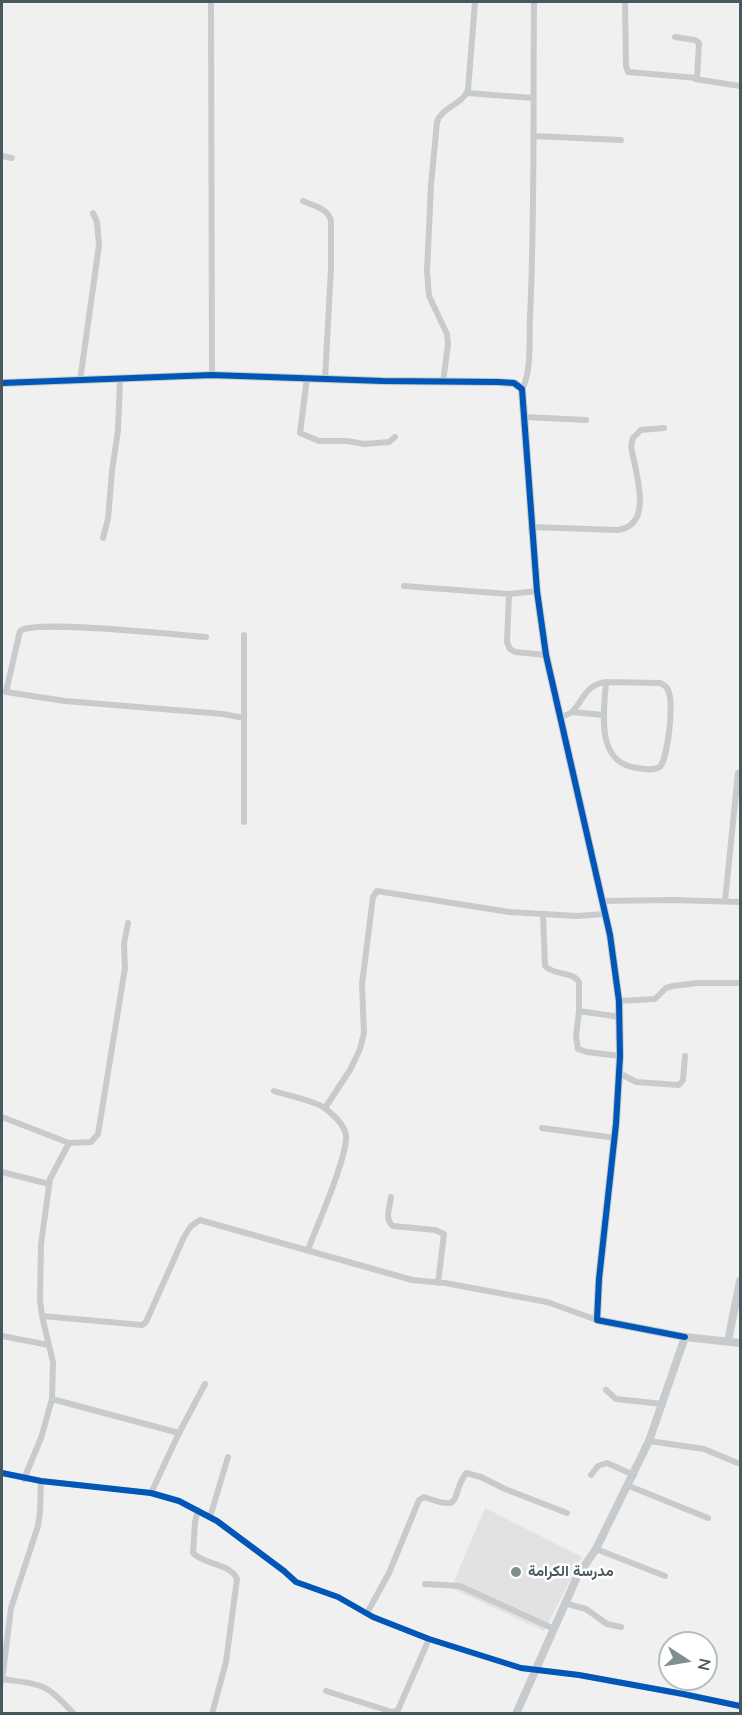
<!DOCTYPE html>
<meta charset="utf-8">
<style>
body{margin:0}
#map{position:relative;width:742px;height:1715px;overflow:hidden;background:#f1f0f0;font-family:"Nunito Sans",sans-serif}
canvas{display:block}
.frame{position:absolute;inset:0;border:3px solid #47595d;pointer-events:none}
.north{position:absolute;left:658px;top:1631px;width:60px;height:60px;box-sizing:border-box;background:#fff;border:2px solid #b5bdbe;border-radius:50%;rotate:102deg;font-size:16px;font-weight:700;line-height:24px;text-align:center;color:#47595d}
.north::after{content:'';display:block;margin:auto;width:21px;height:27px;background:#828e90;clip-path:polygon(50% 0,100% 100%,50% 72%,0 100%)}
</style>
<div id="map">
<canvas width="742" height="1715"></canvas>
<div class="frame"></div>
<div class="north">N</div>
</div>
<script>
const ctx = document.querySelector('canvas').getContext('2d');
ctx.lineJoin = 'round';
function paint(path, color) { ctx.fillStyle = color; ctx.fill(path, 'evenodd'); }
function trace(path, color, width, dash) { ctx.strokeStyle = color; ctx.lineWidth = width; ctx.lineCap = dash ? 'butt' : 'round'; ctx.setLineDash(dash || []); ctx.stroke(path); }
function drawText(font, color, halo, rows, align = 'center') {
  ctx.font = font + ' "Nunito Sans",Vazirmatn,sans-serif'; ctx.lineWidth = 5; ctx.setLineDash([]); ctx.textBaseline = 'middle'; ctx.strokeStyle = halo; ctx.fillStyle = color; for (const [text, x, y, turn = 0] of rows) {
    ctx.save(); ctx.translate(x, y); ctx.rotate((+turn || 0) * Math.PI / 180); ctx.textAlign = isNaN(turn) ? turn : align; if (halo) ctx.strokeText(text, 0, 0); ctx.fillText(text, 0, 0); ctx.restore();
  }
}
const education = new Path2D(`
 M485,1508L582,1557L544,1631L451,1588Z`);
const street = new Path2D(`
 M211,2L212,375
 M625,2L626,66L628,72L697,78L699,43L695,40L675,37
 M695,79L740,86
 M467,93L533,98
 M533,136L621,140
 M2,156L12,158
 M303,201C314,206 328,208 331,221V268L325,379
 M307,378L300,433L319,441H347L364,444L389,442L395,437
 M80,381L99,245L97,222L93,213
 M443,382L448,344L447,334L429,296L427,271L431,185L437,122C442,107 462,105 468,90L475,2
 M522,389C532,372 529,337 530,317C535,212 533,107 534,2
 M525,417L586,420
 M531,527L618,530C655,525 635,471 631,446L633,438L641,430L664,428
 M103,538L108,519L112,471L118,430L120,379
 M404,586L509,594L507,642L510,649L515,652L546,655
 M509,594L537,591
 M206,637C178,635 34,619 20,631L6,692L65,701L223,714L244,718
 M572,712L604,715
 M560,717C564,716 570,714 573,711C585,697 586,685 606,682L660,683C663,685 665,685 667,688C675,700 668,756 660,767C653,771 645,769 637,768C595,763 604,712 606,682
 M244,822V635
 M602,901L673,900L740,902
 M725,901L738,773
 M543,914L545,966C555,976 572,971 579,982V1011L576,1037L578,1049L587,1052L620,1056
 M619,1001L655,999L666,988L673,986L698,983H740
 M579,1011L620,1017
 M619,1073L636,1082L679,1085L683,1080L685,1056
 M274,1091C289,1096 309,1099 323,1107C332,1113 344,1124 346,1135C348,1156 316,1228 308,1250
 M325,1108L350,1070L360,1049L364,1033L362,984L373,897L377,891L509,912L577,916L605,914
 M2,1117L69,1143L50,1179L41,1244L40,1300L42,1316L53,1362L52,1399L41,1438L24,1479
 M542,1128L615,1138
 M69,1143L91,1142L98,1134L125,968L124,944L128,923
 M2,1172L49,1184
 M391,1197C390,1206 384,1220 393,1226L435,1230L444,1234L438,1283
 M42,1316L142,1325L146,1322L184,1237L191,1226L200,1220L412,1280L445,1283L547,1302L597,1320
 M2,1336L49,1345
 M606,1390L616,1399L663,1404
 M52,1399L179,1433
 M649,1441L704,1449L740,1464
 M2,1473L41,1481L151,1493L179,1501L217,1521L284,1571L296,1582L338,1597L373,1617L429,1639L521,1668L579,1675L683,1694L740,1706
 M591,1475L598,1466L607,1463L634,1475
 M629,1486L708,1518
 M151,1493L179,1433L205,1384
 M198,1510L195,1522L193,1553C204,1565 230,1563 237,1579L226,1662L212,1714
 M210,1517L228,1457
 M596,1549L665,1576
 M425,1584L460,1586L552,1628
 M564,1603L586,1609L607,1624L621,1627
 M367,1613L389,1573L419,1500L424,1497C465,1512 449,1498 466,1473L481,1477L505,1489L567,1513
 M2,1679C43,1685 45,1682 74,1714
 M2,1681L11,1608L38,1526L40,1512L41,1481
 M326,1691L392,1712L398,1710L429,1639`);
const secondary = new Path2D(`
 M2,383L212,375L383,381L498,382L514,383L522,389L537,591L546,655L610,935L619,1001L620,1056L616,1124L599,1279L597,1320L685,1337
 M728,1341L740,1281
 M516,1714L577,1577L596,1549L649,1441L685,1337L740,1343`);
const cycleway = new Path2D(`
 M2,383L212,375L383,381L498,382L514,383L522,389L537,591L546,655L610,935L619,1001L620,1056L616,1124L599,1279L597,1320L685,1337
 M2,1473L41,1481L151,1493L179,1501L217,1521L284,1571L296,1582L338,1597L373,1617L429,1639L521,1668L579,1675L683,1694L740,1706`);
const markers = [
 [516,1572,6,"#828e90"]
];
const poiNames = [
 ["مدرسة الكرامة",528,1572]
];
paint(education, '#e3e1e2');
trace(street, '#c8cbcc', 6);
trace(secondary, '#c7cbcd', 8);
trace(cycleway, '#0057b8', 6);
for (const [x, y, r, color] of markers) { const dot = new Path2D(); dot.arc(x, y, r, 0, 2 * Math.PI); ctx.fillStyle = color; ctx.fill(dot); trace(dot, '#fff', 2); }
drawText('bold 15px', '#47595d', '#fff', poiNames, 'left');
</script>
